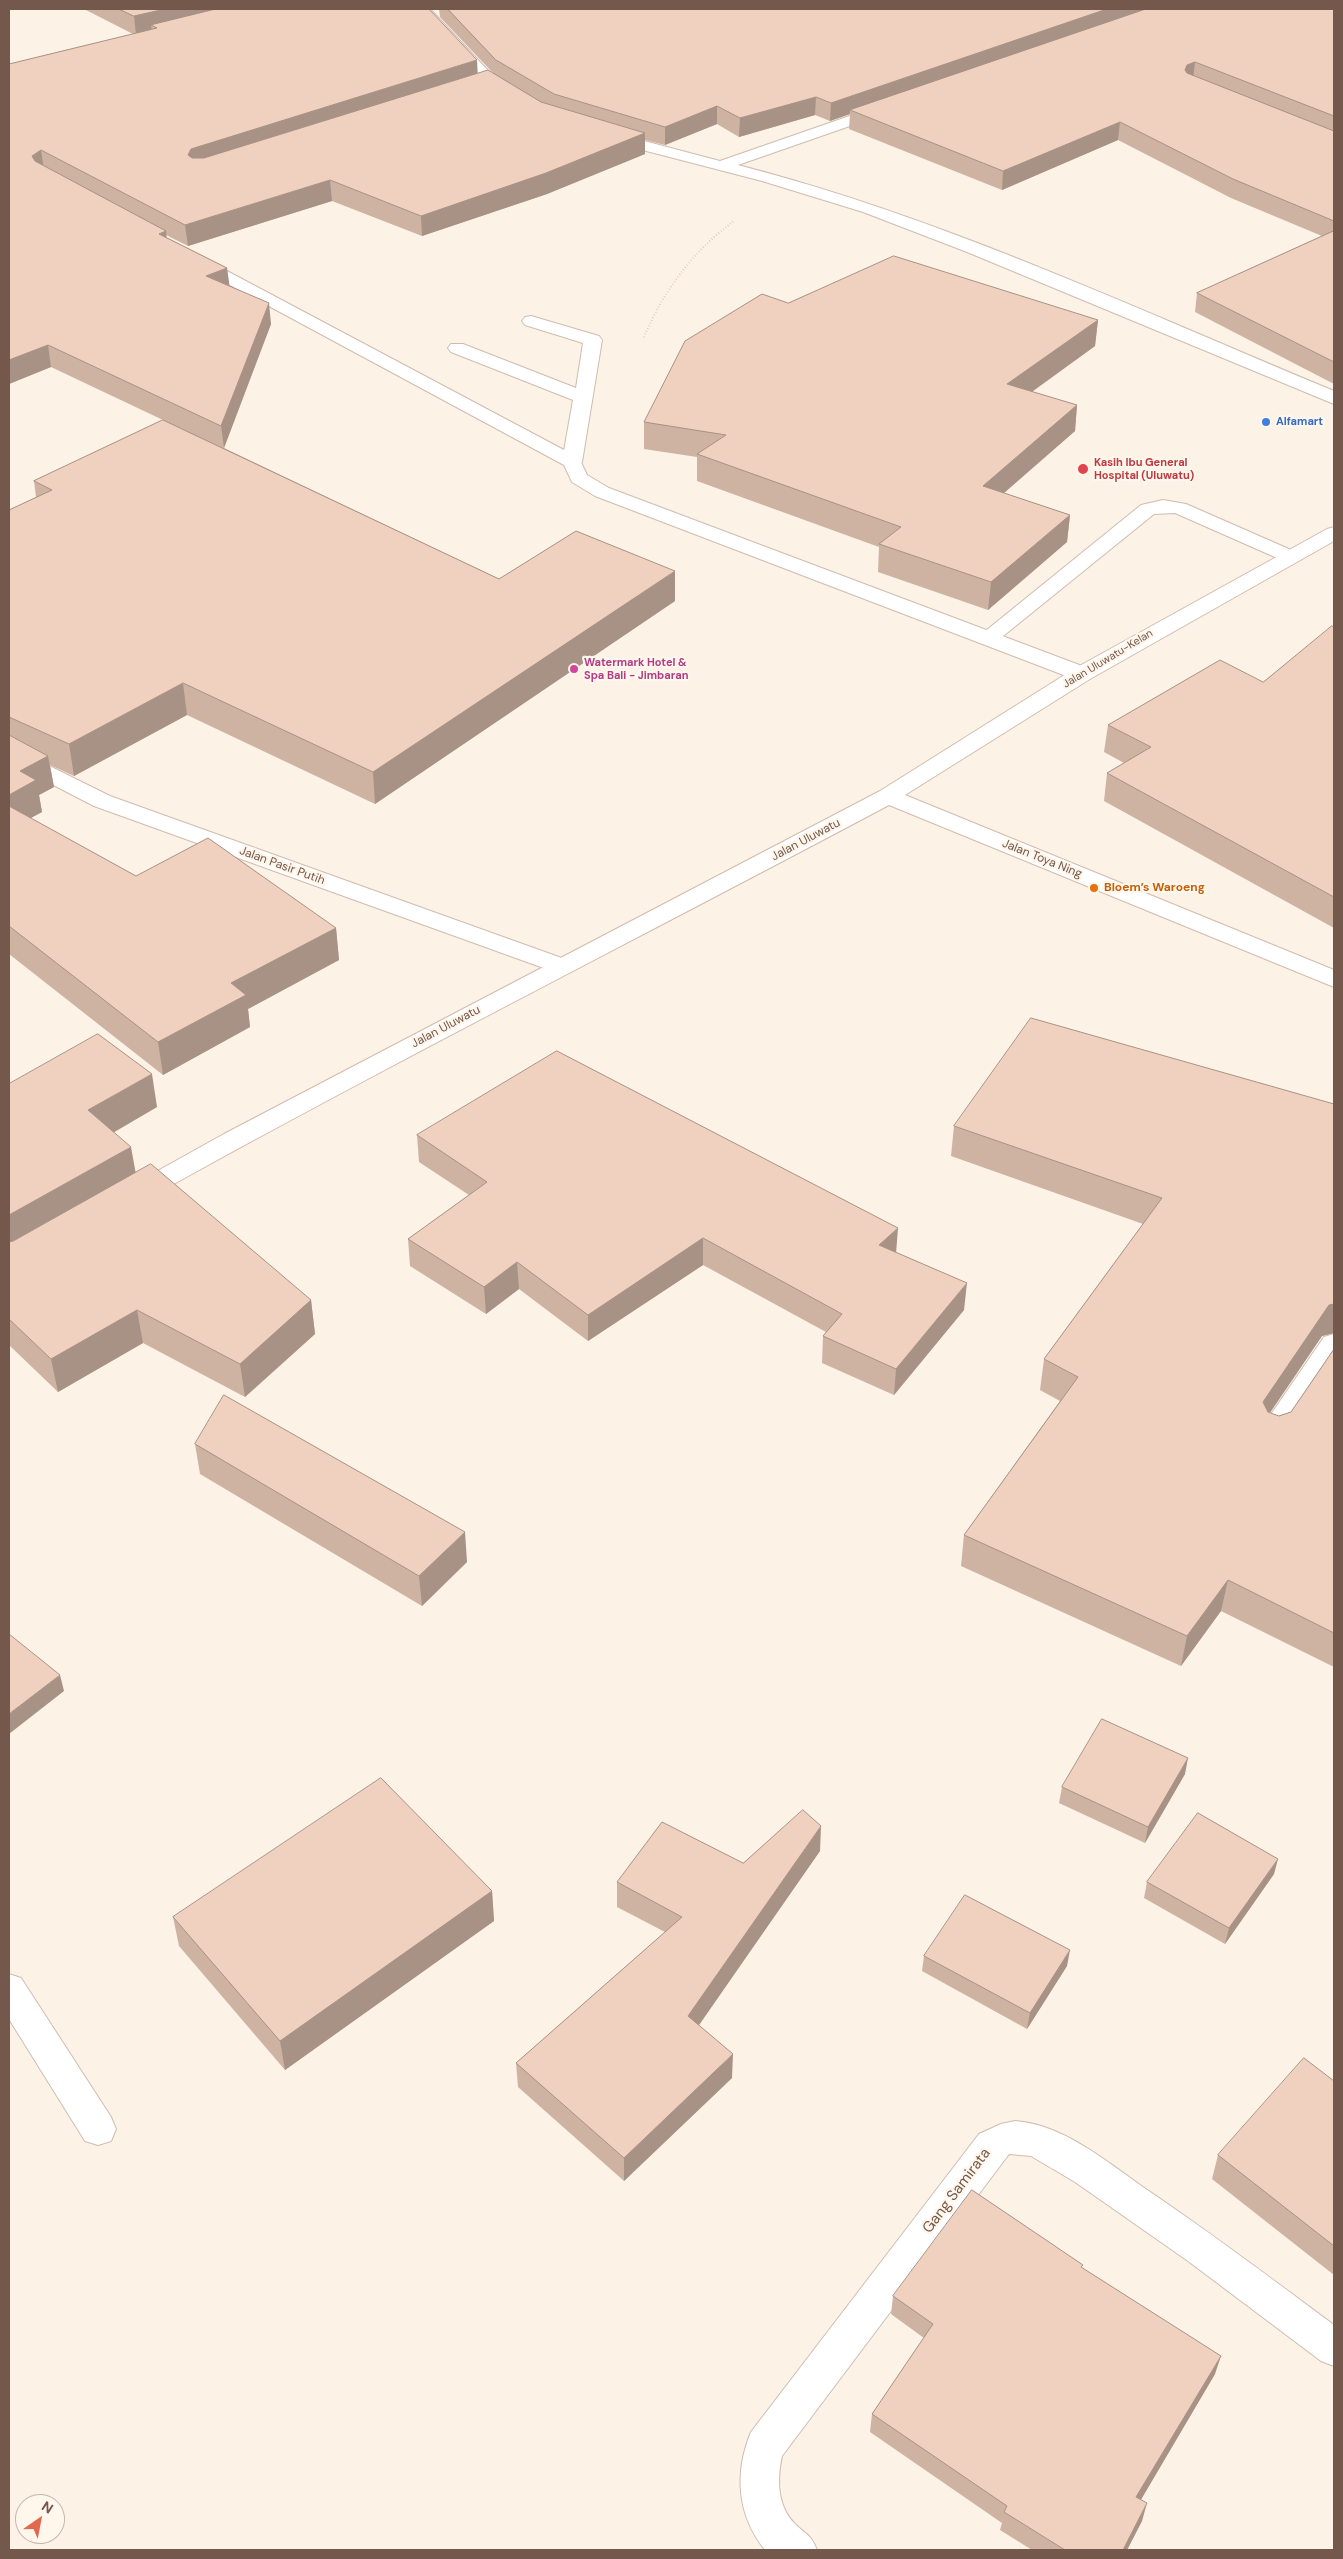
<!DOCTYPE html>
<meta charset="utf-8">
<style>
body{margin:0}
#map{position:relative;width:1343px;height:2559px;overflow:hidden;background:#fcf2e6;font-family:"DM Sans",sans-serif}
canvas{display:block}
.frame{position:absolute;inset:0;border:10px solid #74584b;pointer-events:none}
.north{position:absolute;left:15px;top:2494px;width:50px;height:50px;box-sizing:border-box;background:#fff6ec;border:1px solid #c7b7ac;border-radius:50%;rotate:33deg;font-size:14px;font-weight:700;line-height:20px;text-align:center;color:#74584b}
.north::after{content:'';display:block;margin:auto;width:18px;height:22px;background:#e2694e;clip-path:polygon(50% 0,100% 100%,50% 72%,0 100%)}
</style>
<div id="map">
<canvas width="1343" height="2559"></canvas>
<div class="frame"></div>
<div class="north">N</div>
</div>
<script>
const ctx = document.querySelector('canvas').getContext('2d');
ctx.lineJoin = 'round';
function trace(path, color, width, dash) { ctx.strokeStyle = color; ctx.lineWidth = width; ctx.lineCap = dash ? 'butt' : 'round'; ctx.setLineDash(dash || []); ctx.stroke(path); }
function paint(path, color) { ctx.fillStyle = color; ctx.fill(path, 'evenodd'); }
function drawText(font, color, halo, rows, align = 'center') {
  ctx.font = font + ' "DM Sans",sans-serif'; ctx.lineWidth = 4.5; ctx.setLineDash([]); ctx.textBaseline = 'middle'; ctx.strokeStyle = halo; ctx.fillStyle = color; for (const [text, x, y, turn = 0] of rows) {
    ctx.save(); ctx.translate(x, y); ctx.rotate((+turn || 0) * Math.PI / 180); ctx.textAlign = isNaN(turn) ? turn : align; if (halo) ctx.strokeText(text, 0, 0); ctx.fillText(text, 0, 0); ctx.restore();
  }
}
const path = new Path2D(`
 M644,337C664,290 693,251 734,221`);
const lane = new Path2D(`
 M531,316L599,336L602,340L582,462L579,466H565L562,462L573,400L451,352L448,348L451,344H463L576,388L583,343L525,325L522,321L525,317Z
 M1163,500L1186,504L1298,553L1301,557L1298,561H1284L1175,513L1154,514L997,641L990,643L983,641L979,637L983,633L1141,505Z`);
const street = new Path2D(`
 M415,9H430L496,79L518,92L520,95L518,98H506L486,85Z
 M884,104L890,106L892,109L890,112L738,165C944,218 1138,310 1334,391V404L967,252L863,212L762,181L604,140L602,137L610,132L720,161Z
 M195,254L579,458L587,475L609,488L1090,669L1093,674L1090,679L1082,680L1074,679L595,496L572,482L564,465L189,263L186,259L189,255Z
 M9,746L110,796L570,961L573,966L570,971L561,973L552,971L94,806L9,762Z
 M1334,1334V1366L1283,1442L1273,1445L1263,1442L1258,1434L1263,1426L1324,1337Z
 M9,1974L21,1978L111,2117L116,2129L111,2141L98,2145L85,2141L9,2019Z
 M1015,2121C1062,2124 1106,2161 1143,2187C1208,2231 1271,2278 1334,2325V2366L1321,2361L1188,2261L1075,2182L1031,2156L1009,2154L782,2456C777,2479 777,2506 795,2524C806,2535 811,2534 817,2550H765C737,2515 734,2473 751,2432L979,2134L1001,2124Z`);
const secondary = new Path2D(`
 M1334,527V541L1090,679L905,795L1334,970V987L889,805C641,937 389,1064 143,1201L134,1204L125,1201L121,1195L125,1189L224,1134L880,791L1074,669L1327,529Z`);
const wall = new Path2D(`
 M84,9H429L477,74H494L440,17L439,9H1334V384L1195,312L1197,293L1322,236L1231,198L1118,140L1002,190L849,129L850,114L830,121L815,115L739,137L717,124L665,145L645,140V154L547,194L422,236L332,201L188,246L166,235V237L227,268L229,286L271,324L224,448L499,579L675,601L375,804L187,715L74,776L50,765L54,787L39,795L42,812L30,818L136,876L336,928L339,960L248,1009L250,1027L163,1075L9,954V510L36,497L34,481L163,420L51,367L9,384V64L133,34Z
 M788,303L1098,320L1095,346L1032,392L1077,405L1075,431L1004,493L1070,515L1067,542L988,610L878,572L879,547L697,481V457L644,449V422Z
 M1334,627V928L1104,801L1107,773L1124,763L1104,752L1108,725L1263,682Z
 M9,1084L157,1107L113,1132L135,1172L311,1300L315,1334L245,1397L143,1343L58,1392L9,1345Z
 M1334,1104V1333L1322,1336L1270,1413L1279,1416L1291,1412L1334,1349V1667L1221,1611L1181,1666L961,1566L964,1535L1060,1401L1040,1390L1044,1359L1143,1224L951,1156L954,1126Z
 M417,1135L896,1253L964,1310L894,1395L822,1363L823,1336L826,1332L703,1265L588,1341L519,1289L486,1314L410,1266L408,1239L469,1195L419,1162Z
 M195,1444L467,1562L422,1606L200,1474Z
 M1185,1774L1145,1843L1059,1803L1062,1787Z
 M820,1851L698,2025L732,2078L624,2181L518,2087L516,2063L665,1932L617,1907V1882Z
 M1274,1874L1225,1944L1144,1898L1147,1882Z
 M492,1891L494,1921L285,2070L179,1946L173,1917Z
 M924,1956L1067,1966L1027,2029L922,1971Z
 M1334,2081V2275L1212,2179L1218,2155Z
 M1082,2268L1215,2374L1141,2499L1142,2521L1127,2550H1032L1000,2530L1002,2523L870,2432L872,2414L924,2338L891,2314L893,2296Z`);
const shadedWall = new Path2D(`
 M165,9H244L157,28L151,25L152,32L136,35L134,16Z
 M1107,9H1156L850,110V114L830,121L831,103Z
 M477,60L478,79L193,169L188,155L191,149Z
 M1195,62L1193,80L1185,70L1187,65Z
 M816,97L815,115L739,137L740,118Z
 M717,106V124L665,145V127Z
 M1120,122L1118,140L1002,190L1003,171Z
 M645,133V154L547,194L422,236L421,216Z
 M41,150L44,170L35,177L32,156Z
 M330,180L332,201L188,246L185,225Z
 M166,231L168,252L159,234Z
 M227,268L230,289L206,276Z
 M269,303L271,324L224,448L221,426Z
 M1098,320L1095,346L1005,411L1007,384Z
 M48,345L51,367L9,384V360Z
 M1077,405L1075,431L981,513L983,486Z
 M1070,515L1067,542L988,610L991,582Z
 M675,571V601L375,804L373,772Z
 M183,683L187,715L74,776L69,744Z
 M48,756L54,787L39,795L42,812L9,830V795L20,771Z
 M336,928L339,960L248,1009L250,1027L163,1075L158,1042L231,983Z
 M152,1074L157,1107L94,1144L88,1110Z
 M131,1147L137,1180L9,1252V1215Z
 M898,1228L896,1254L879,1245Z
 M703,1238V1265L588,1341V1315Z
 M517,1262L519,1289L486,1314L484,1287Z
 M967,1283L964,1310L894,1395L896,1369Z
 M311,1300L315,1334L245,1397L240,1364Z
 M1334,1304V1333L1322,1336L1256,1433L1263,1402L1329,1305Z
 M137,1310L143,1343L58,1392L51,1359Z
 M465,1532L467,1562L422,1606L419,1576Z
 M1228,1580L1221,1611L1181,1666L1187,1636Z
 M60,1675L64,1691L9,1734V1714Z
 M1188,1758L1185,1774L1145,1843L1148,1827Z
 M821,1826L820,1851L688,2041V2016Z
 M1278,1859L1274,1874L1225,1944L1229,1928Z
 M492,1891L494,1921L285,2070L280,2041Z
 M1070,1950L1067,1966L1027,2029L1030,2013Z
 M733,2054L732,2078L624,2181V2158Z
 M1221,2356L1215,2374L1132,2515L1136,2497Z
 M1147,2503L1142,2521L1127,2550H1123Z`);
const building = new Path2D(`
 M119,9H165L134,16Z
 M216,9H429L477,60L191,149L188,155L192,158H204L488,70L541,102L645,133L546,173L421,216L330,180L185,225L41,150L32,156L35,161L166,231L159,234L227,268L206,276L269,303L221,426L48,345L9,360V64L157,28L151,25Z
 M448,9H1107L831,103L816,97L740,118L717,106L665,127L554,94L496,60Z
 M1146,9H1334V116L1195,62L1187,65L1185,70L1187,73L1334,131V221L1233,179L1120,122L1003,171L850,110Z
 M1334,231V362L1197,293Z
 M894,256L1098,320L1007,384L1077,405L983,486L1070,515L991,582L879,544L901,527L697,454L726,435L644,422L685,341L762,294L788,303Z
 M163,420L499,579L576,531L675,571L373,772L183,683L69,744L9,717V510L52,490L34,481Z
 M1332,626L1334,627V897L1107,773L1151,747L1108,725L1220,660L1263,682Z
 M9,735L48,756L20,771L36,780L9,795Z
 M9,806L136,876L208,838L336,928L231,983L246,995L158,1042L9,926Z
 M1031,1018L1334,1104V1304L1329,1305L1263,1402L1268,1412L1279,1416L1291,1412L1334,1349V1633L1228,1580L1187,1636L964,1535L1078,1377L1044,1359L1162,1198L954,1126Z
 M98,1034L152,1074L88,1110L131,1147L9,1215V1084Z
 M557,1051L898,1228L879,1245L967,1283L896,1369L823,1336L842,1314L703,1238L588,1315L517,1262L484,1287L408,1239L487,1182L417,1135Z
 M151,1164L311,1300L240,1364L137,1310L51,1359L9,1319V1242L13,1241Z
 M224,1395L465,1532L419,1576L195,1444Z
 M9,1634L60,1675L9,1714Z
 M1102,1719L1188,1758L1148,1827L1062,1787Z
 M381,1778L492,1891L280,2041L173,1917Z
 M803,1810L821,1826L688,2016L733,2054L624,2158L516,2063L682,1917L617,1882L662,1822L743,1863Z
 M1198,1813L1278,1859L1229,1928L1147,1882Z
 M965,1895L1070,1950L1030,2013L924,1956Z
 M1304,2058L1334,2081V2246L1218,2155Z
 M972,2190L1083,2265L1081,2267L1221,2356L1136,2497L1147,2503L1123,2550H1065L1004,2512L1007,2506L872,2414L933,2324L893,2296Z`);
const markers = [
 [1266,422,5,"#3f7fe0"],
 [1083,469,6,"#e0444e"],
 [574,669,5,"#d1479c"],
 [1094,888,5,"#e8710a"]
];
const farShopnames = [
 ["Alfamart",1276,422]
];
const farHealthnames = [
 ["Kasih Ibu General",1094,463],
 ["Hospital (Uluwatu)",1094,476]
];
const farStreetnames = [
 ["Jalan Uluwatu-Kelan",1108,659,-31]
];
const farHotelnames = [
 ["Watermark Hotel &",584,663],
 ["Spa Bali - Jimbaran",584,676]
];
const streetNames = [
 ["Jalan Uluwatu",806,840,-28],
 ["Jalan Toya Ning",1042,859,22],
 ["Jalan Pasir Putih",282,866,20],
 ["Jalan Uluwatu",446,1027,-28]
];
const foodNames = [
 ["Bloem’s Waroeng",1104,888]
];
const nearStreetnames = [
 ["Gang Samirata",957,2191,-53]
];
trace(lane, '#cfbcaf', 2);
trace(street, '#cfbcaf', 2);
trace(secondary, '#d2bbad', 2);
trace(path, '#d5b3a1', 2, [0.5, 2.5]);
paint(lane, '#fff');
paint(street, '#fff');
paint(secondary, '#fff');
paint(wall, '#ceb3a3');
paint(shadedWall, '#a89285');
paint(building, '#f0d0be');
trace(building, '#a89285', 1);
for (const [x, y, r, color] of markers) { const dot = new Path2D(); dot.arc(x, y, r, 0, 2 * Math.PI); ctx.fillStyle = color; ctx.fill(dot); trace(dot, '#fff6ec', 2); }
drawText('bold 11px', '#366cbe', '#fff6ec', farShopnames, 'left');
drawText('bold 11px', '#be3a42', '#fff6ec', farHealthnames, 'left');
drawText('11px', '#74584b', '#fff6ec', farStreetnames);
drawText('bold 11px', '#b23c85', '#fff6ec', farHotelnames, 'left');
drawText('12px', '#74584b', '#fff6ec', streetNames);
drawText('bold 12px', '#c56008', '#fff6ec', foodNames, 'left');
drawText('15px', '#74584b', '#fff6ec', nearStreetnames);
</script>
